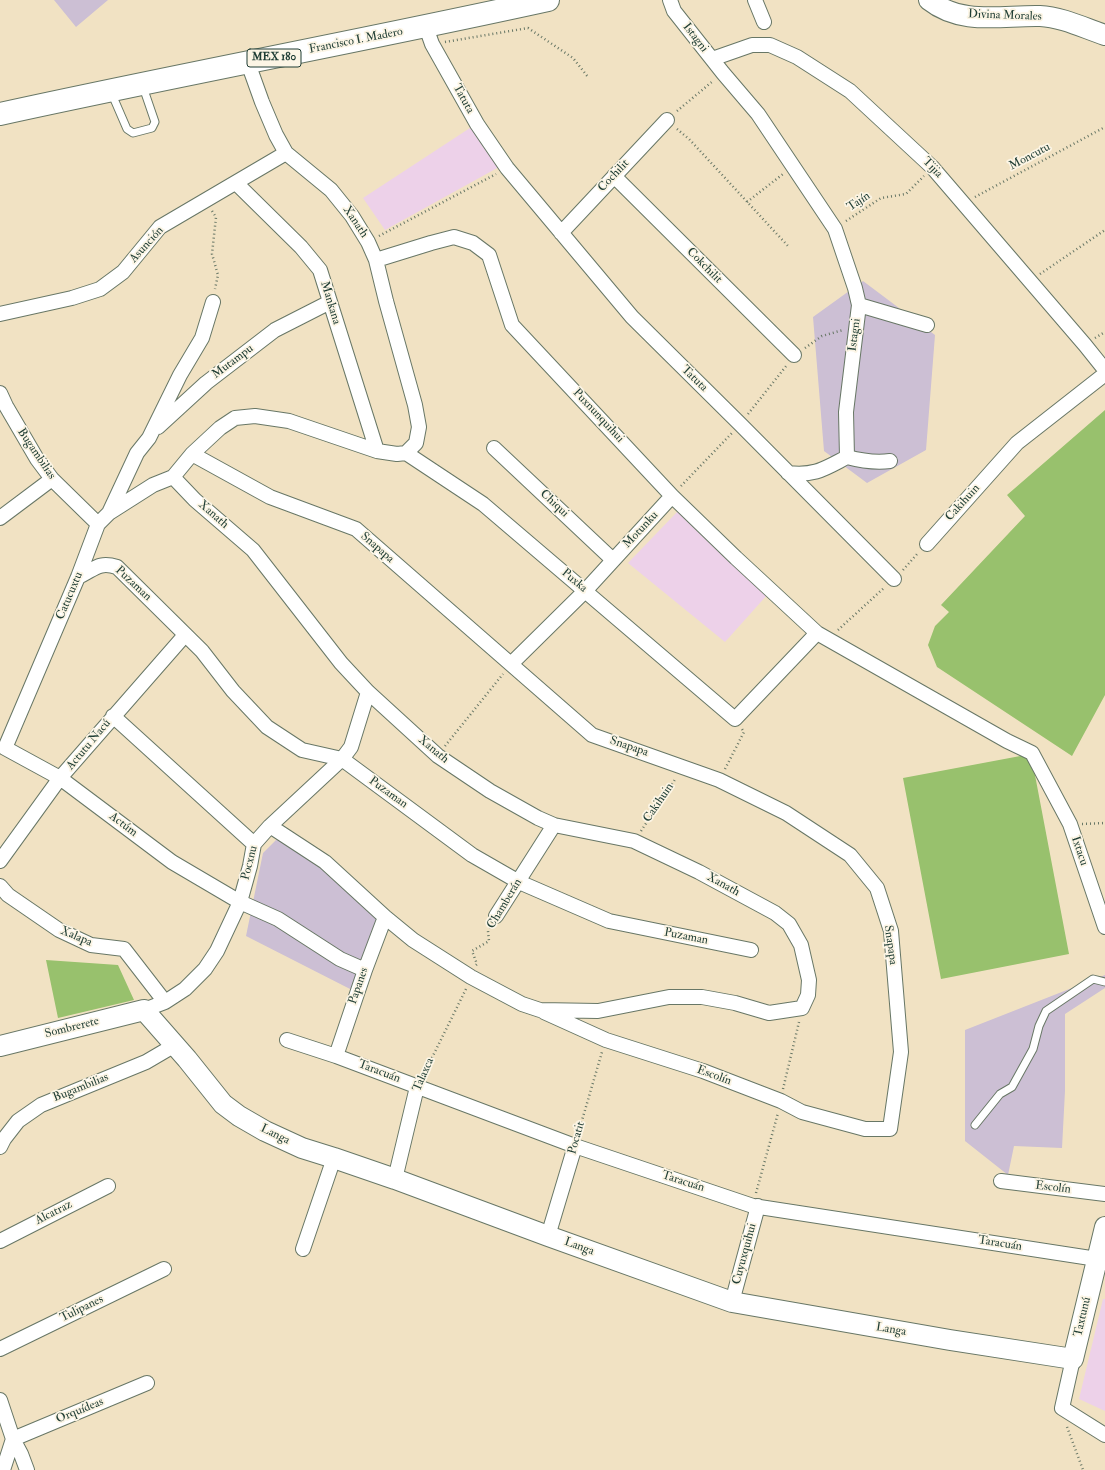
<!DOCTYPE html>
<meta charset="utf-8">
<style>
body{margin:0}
canvas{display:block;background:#f1e2c3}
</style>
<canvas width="1105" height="1470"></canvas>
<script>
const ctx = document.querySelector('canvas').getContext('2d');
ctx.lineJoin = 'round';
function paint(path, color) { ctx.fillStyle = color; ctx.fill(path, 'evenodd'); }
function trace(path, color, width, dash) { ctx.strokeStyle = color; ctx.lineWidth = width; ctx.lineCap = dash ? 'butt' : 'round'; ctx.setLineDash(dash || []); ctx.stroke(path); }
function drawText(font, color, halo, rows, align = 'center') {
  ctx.font = font + ' "IM FELL Double Pica",serif'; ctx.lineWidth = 3.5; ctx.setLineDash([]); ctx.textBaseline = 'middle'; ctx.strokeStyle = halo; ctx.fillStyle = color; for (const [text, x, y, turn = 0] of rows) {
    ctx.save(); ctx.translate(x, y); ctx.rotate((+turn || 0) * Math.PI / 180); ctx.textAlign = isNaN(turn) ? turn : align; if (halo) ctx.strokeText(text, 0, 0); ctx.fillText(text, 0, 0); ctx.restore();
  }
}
const built = new Path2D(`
 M473,126L499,167L385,230L363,198Z
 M678,511L768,594L725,642L628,563Z
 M1103,1299H1105V1411L1079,1399Z`);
const industrial = new Path2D(`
 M54,0H108L76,27Z
 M863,281L935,335L926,450L867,483L824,451L813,317Z
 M276,840L286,841L305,850L381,920L354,991L246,936L263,853Z
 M1105,975V988L1065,1014V1091L1062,1148L1014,1146L1008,1175L965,1141V1030Z`);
const green = new Path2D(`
 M1105,410V695L1072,756L937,667L928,645L935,626L949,612L941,605L1025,516L1007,495Z
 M1031,754L1069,954L941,979L903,778Z
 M46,960L118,965L134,1000L58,1018Z`);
const path = new Path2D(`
 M445,42L528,28L573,58L588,77
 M677,111L713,81
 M677,129L689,139L788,246
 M975,197L1105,127
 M747,202L783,174
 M212,211L216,217L212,254L218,275L215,289
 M846,221L881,198L906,194L924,176
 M379,236L496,174
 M1040,274L1105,230
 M1095,338L1105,332
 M805,348L822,336L843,330
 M748,414L787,365
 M681,486L732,433
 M903,570L918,553
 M838,630L885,587
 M445,746L503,674
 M725,769L744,732L742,729
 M1082,824L1105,823
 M641,831L676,778
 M476,965L477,964L472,951L489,941L488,931L490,927
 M423,1076L466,989
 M783,1089L799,1022
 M578,1134L602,1052
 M756,1193L778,1113
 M1067,1427L1083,1470`);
const lane = new Path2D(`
 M111,92L127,129L133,133L152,128L155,122L143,87
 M975,1125L1000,1094L1012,1087L1033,1049L1039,1026L1046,1011L1093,979L1105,982`);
const street = new Path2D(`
 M670,0L674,11L723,73L758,114L835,229L855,288L859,305L846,412L847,457
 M755,0L764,22
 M426,27L432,44L477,124L507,168L632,317L740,424L894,579
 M712,59L752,45H770L797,57L850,91L932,167L1085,345L1105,370
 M248,63L262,102L276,135L286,153L331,190L352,216L368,242L376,260L386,301L415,405L419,427L416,443L406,453L397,454L377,451L289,421L255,416L235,418L220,428L192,454L173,477L195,500L253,550L341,663L368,692L438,756L490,791L538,818L554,825L634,841L699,872L775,913L789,924L801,945L809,980L808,995L802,1008L769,1013L735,1003L702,997H669L598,1011L540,1010L522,1004L471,977L413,940L385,917L325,862L270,826
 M614,176L794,355
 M236,183L301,247L320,270L377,451
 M561,233L667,120
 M376,260L431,243L454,237L473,243L489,255L512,325L672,496L736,558L817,633L1007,741L1032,753L1070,824L1105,927
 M859,305L927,325
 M0,314L72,298L100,289L123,272L160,227L286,153
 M0,393L6,406L37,459L52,479L98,524
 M158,427L206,383L275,330L330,302
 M494,448L613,560
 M406,453L483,504L735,719L817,633
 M192,454L270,497L356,529L592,735L719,780L786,813L850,855L877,888L891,931L901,1052L890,1129H865L802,1112L781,1101L703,1071L606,1040L544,1012
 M847,457C862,461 875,463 890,461
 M788,473C815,476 824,469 847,457
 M173,477L153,485L109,513L98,524L78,577L5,748L60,778L172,862L240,902L278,919L340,959L365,970
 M109,513L137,453L149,438L180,375L202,338L213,302
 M0,518L52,479
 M927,544L1017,443L1105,374
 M78,577C94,570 98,561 117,567L202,651L233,691L267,727L302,750L342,759L472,855L519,882L609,921L751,950
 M511,664L585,591L672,496
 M113,716L254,844
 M0,861L60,778L185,635
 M0,886L8,895L59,930L91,945L124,949L165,1002
 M496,916L554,825
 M144,1010L165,1002L185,989L205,969L217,951L240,902L250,866L254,844L270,826L342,759L351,747L368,692
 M287,1040L336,1056L575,1146L753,1206L1097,1259
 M336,1056L365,970L385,917
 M0,1147L4,1139L18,1121L41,1105L146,1062L175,1045
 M395,1179L417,1087
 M1001,1181L1105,1194
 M548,1236L575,1146
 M0,1241L108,1186
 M303,1249L334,1158
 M732,1302L758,1206
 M0,1349L164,1269
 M1073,1359L1062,1408L1105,1435
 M0,1400L13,1439L3,1470
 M27,1470L21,1454L13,1439L147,1383`);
const secondary = new Path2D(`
 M929,0C962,26 1002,15 1040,16C1062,17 1084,28 1105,35
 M0,1046L144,1010L187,1059L223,1104L239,1116L265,1131L302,1148L334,1158L395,1179L548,1236L732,1302L950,1340L1073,1359L1105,1227`);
const primary = new Path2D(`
 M0,114C182,74 366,40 548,0`);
const shields = [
 [274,58,54]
];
const shieldNames = [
 ["MEX 180",274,58]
];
const streetNames = [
 ["Divina Morales",1005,16,2],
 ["Istagni",695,38,52],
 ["Francisco I. Madero",356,41,-11],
 ["Tatuta",463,99,61],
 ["Moncutu",1030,157,-28],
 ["Tijia",932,168,46],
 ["Cochilit",614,176,-47],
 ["Tajín",859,202,-33],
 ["Xanath",355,222,56],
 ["Asunción",147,245,-48],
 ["Cokchilit",704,266,45],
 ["Mankana",330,303,73],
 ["Istagni",855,335,-83],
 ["Mutampu",233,362,-37],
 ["Tatuta",694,379,44],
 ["Puxnunquihui",598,416,47],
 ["Bugambilias",36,454,56],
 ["Cakihuin",963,503,-48],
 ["Chiqui",554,504,43],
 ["Xanath",213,515,41],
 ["Motunku",641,530,-47],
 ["Snapapa",377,548,41],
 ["Puxka",574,581,40],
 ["Puzaman",133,584,43],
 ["Catucuxtu",70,596,-67],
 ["Actutu Nacú",89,745,-50],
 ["Snapapa",629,747,19],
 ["Xanath",433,750,40],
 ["Puzaman",388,793,36],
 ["Cakihuin",659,803,-56],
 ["Actúm",123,825,37],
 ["Ixtacu",1079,851,71],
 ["Pocxnu",250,863,-76],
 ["Xanath",723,885,29],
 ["Chamberán",505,904,-59],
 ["Xalapa",76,937,23],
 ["Puzaman",686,937,11],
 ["Snapapa",890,945,82],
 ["Papanes",359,986,-71],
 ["Sombrerete",72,1028,-14],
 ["Taracuán",379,1072,21],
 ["Talaxca",424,1075,-66],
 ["Escolín",714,1076,20],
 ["Bugambilias",81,1088,-22],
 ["Langa",275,1135,26],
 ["Pocatit",577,1138,-74],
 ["Taracuán",683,1182,18],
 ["Escolín",1053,1188,7],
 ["Alcatraz",54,1213,-27],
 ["Taracuán",1000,1244,9],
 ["Langa",579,1247,20],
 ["Cuyuxquihui",745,1254,-75],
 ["Tulipanes",82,1309,-26],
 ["Taxtunú",1083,1317,-77],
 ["Langa",891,1330,10],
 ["Orquídeas",80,1411,-22]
];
paint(built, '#edd1e9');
paint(industrial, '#ccbfd4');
paint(green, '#98c16d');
trace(lane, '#687766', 9);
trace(street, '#687766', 16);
trace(secondary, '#687766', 22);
trace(primary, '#687766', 24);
trace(path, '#687766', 2.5, [1, 3]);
trace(lane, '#fff', 7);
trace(street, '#fff', 14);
trace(secondary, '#fff', 20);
trace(primary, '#fff', 22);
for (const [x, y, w] of shields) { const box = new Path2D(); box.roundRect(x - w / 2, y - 9, w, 18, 3); ctx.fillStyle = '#fcf5e5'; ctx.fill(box); trace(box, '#1f3d34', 1); }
drawText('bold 11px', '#1f3d34', null, shieldNames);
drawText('12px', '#1f3d34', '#fcf5e5', streetNames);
</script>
